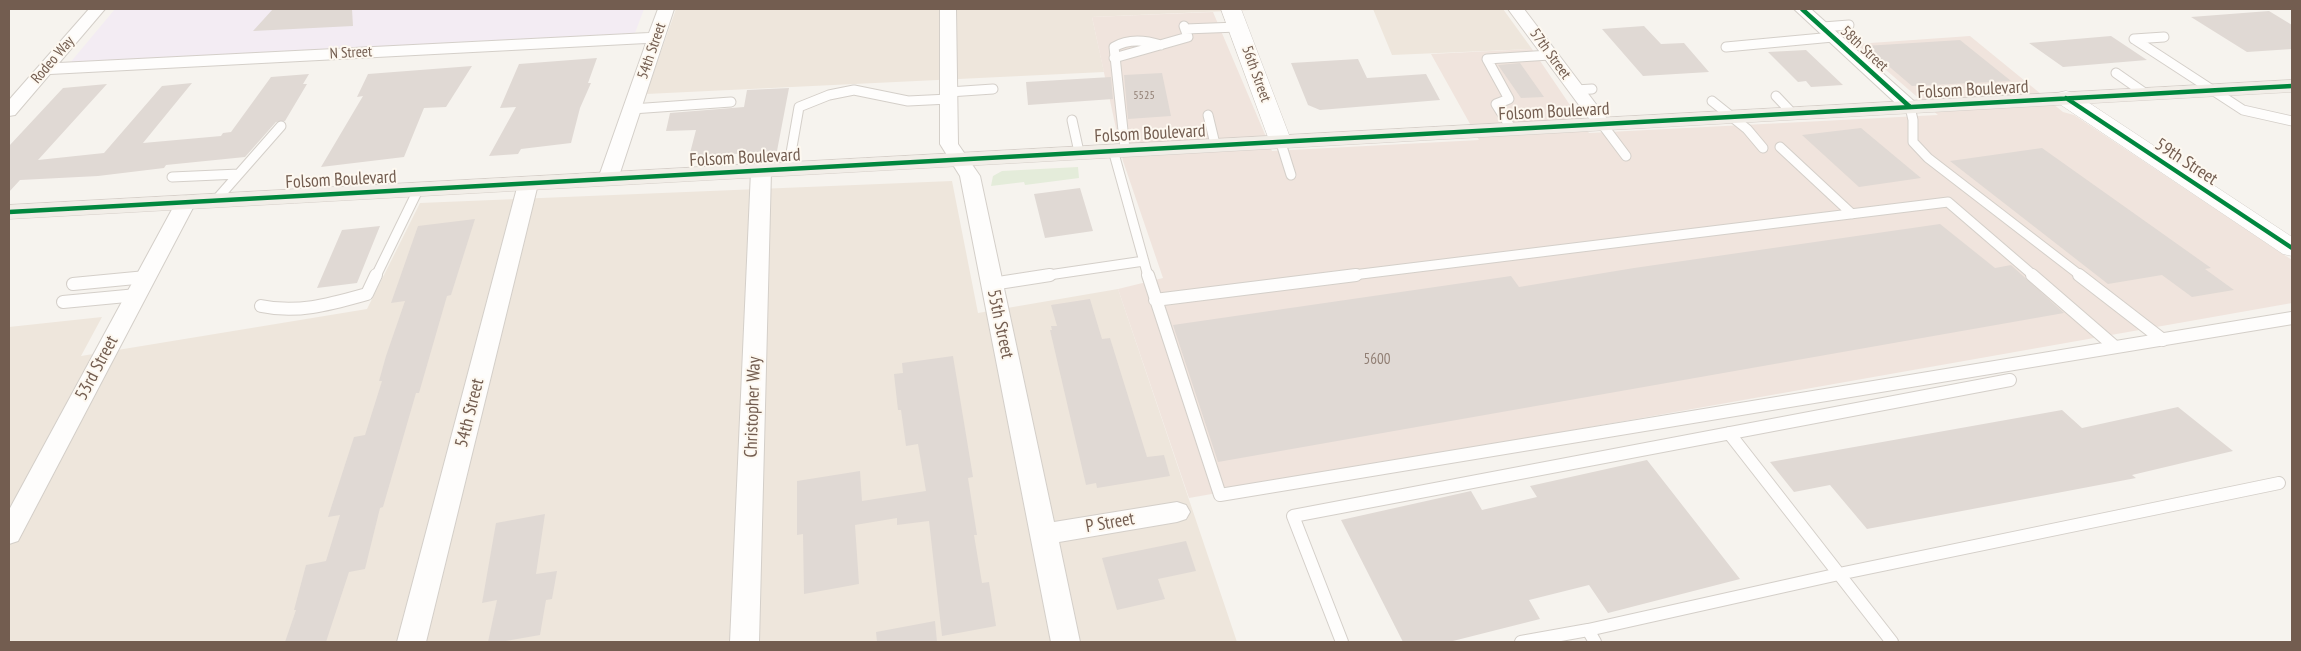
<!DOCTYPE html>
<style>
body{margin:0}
#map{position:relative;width:2301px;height:651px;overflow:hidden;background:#f6f3ee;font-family:"PT Sans Narrow",sans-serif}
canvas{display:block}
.frame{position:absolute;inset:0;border:10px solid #735d50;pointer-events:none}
</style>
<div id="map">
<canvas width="2301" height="651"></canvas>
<div class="frame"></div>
</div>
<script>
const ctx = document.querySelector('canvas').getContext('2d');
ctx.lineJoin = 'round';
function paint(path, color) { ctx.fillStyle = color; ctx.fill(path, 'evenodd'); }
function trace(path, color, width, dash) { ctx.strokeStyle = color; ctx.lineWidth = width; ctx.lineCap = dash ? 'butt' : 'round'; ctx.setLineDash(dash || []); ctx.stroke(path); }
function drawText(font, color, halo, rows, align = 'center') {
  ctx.font = font + ' "PT Sans Narrow",sans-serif'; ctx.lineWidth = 4; ctx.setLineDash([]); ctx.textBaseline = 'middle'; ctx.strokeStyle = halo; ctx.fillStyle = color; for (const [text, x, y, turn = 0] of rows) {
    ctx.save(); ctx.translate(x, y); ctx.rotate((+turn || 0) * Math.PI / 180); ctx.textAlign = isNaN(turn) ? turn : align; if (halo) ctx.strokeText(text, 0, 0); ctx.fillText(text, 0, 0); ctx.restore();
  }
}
const residential = new Path2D(`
 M676,9H1272L1092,17L1104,72L646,94Z
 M1373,9H1503L1532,49L1392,55Z
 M952,181L978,313L1118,289L1237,642H9V327L102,317L81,356L367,309L420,203Z`);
const commercial = new Path2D(`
 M1213,12L1272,151L1479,140L1431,54L1532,49L1589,133L1938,115L1856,44L1970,36L2063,112L2074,115L2292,260V303L1189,498L1118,289L1163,278L1123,161L1092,17Z`);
const education = new Path2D(`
 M115,9H644L635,33L69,64Z`);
const green = new Path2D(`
 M1078,167L1079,178L1025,185L1024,182L991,186L993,176L1002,171Z`);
const building = new Path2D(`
 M273,9H352L353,26L253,31Z
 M2269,11L2292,25V49L2247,52L2191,17Z
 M1644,26L1661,44L1684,43L1709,72L1643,76L1602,29Z
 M2111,36L2147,60L2063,67L2029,43Z
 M1960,40L2011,81L1912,86L1865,46Z
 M1806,50L1843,85L1811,87L1806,81L1798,82L1768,52Z
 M597,58L588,83H591L580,108L571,143L521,149L518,154L489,156L516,107L500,108L519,64Z
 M1358,59L1367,78L1426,74L1440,100L1320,110L1308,105L1291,63Z
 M1520,63L1544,97L1521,98L1498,65Z
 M472,66L446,107L424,108L404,157L321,167L363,96L357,97L368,74Z
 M1162,73L1171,116L1128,119L1124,75Z
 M309,74L303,84H307L285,121L276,122L245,157L166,165L164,168L98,176L20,180L9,192V146L63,88L107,84L38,160L104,153L162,86L192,83L143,143L221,136L223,133L231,132L271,77Z
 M1111,77L1113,99L1028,105L1026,82Z
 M789,88L777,151L689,157L696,130L666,131L670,113L744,107L747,90Z
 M1861,128L1921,178L1859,187L1802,135Z
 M2042,148L2211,268L2205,269L2234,290L2192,297L2162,275L2108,284L1950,161Z
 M1080,188L1093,231L1045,238L1034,194Z
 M475,219L451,295L447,296L419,393H416L383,507L380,508L365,569L349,572L326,642H285L296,610H294L306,565L326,561L340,515L328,517L354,437L365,435L382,381H379L386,356L405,301L391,303L418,226Z
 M1940,224L1995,268L2011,265L2064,313L1218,462L1173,325L1511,276L1519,287L1634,268Z
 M380,226L357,283L317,288L342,230Z
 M1090,299L1102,339L1110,338L1147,457L1164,455L1170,476L1097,488L1096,483L1086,485L1050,330H1052L1051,326H1057L1051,305Z
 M953,356L973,477L968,478L977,535H974L982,583L989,582L996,626L942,636L929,521L897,525V518L855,525L859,584L804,594L803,534L797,535V481L860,471L862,501L926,491L918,444L906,446L901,410H898L894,374L903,373L902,363Z
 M2178,407L2233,451L2132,475L2136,478L1867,529L1830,485L1794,492L1770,462L2062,410L2082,428Z
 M1647,460L1740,579L1608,613L1589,585L1529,600L1540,619L1449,642H1403L1341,520L1471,491L1482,510L1537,497L1530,486Z
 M545,514L536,574L557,571L552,599L546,600L540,635L500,642H488L497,600L482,603L496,523Z
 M1186,541L1196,571L1158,579L1165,599L1117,610L1102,558Z
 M935,621L937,642H877L876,632Z`);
const laneFar1 = new Path2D(`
 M1823,27L1849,25
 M1185,29L1238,27
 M2134,39L2243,110L2292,121
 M2134,39L2164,37
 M1726,47L1833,37
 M1114,58L1188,37L1184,26
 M2116,73L2146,94
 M1576,90L1592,89
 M949,92L993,89
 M1776,96L1793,114
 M1712,101L1747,129L1763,148
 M1910,107L1913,120V142L1928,158L2081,276
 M632,109L731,102
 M1208,115L1215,144
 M1072,120L1079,152
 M1602,124L1626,156
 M1511,128L1496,104L1509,99L1487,59L1550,55
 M1280,140L1291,175
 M1780,147L1852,214
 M1125,149L1114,47C1129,38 1145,40 1161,45
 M1113,150L1148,276
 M788,170L799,107L829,95L854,90L908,101L949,99
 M172,177L239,174
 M216,200L281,126
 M376,276L418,190
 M1042,276L1144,261
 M1345,276L1948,202L2034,276`);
const lane = new Path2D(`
 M1148,275L1220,495L2292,318
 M2032,275L2114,346
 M2079,275L2163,340
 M73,284L146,277
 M992,284L1050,275
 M1155,300L1356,275
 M63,302L137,295
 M261,306C298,314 331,304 367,294L376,275
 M1729,433L1892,642
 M1342,642L1293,516L2010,380
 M1521,642L1588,630
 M1595,642L1588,630L1839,574L2279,483`);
const street = new Path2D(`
 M89,9H105L59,63L649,33L658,9H674L618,179L615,183L608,185L601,183L598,179L646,43L50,74L15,115L9,116V100Z
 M940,9H956L958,144L980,176L1054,522L1177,502L1186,505L1190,512L1186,519L1177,522L1059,542L1080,642H1051L960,176L940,144Z
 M1508,9H1524L1608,120L1611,124L1608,128L1602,130L1596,128Z
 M1794,9H1811L1916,103L1919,107L1916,111H1904Z
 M761,165L768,167L771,171L759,642H730L751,171L754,167Z
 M528,178L535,180L538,184L426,642H397L518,184L521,180Z
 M186,196L193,198L196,202L18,541L9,544V510L176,202L179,198Z`);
const secondary = new Path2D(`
 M1221,9H1241L1291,140L1288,145L1280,147L1272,145L1269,140Z
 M2066,91L2074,93L2292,237V256L2283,254L2058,103L2055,98L2058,93Z`);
const primary = new Path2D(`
 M2292,80V92L9,219V205Z`);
const cycleway = new Path2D(`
 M1802,9L1910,107
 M2066,98L2292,248
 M9,212L2292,86`);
const farNumbernames = [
 ["5525",1144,96]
];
const farStreetnames = [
 ["58th Street",1864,49,43],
 ["54th Street",652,51,-71],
 ["N Street",351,53,-3],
 ["57th Street",1550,54,54],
 ["Rodeo Way",53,60,-49],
 ["56th Street",1256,74,70]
];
const numberNames = [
 ["5600",1377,360]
];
const streetNames = [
 ["Folsom Boulevard",1973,90,-3],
 ["Folsom Boulevard",1554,112,-3],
 ["Folsom Boulevard",1150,134,-3],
 ["Folsom Boulevard",745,158,-3],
 ["59th Street",2186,162,33],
 ["Folsom Boulevard",341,180,-3],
 ["55th Street",1000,324,78],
 ["53rd Street",97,368,-62],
 ["Christopher Way",753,407,-88],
 ["54th Street",470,413,-76],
 ["P Street",1110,523,-10]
];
paint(residential, '#eee6dc');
paint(commercial, '#f0e4dd');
paint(education, '#f3ecf3');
paint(green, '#e4ecda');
paint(building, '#e0d9d4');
trace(laneFar1, '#d4cfc9', 11);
trace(lane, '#d4cfc9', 14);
trace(street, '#d4cfc9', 2);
trace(secondary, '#d4cfc9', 1);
trace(primary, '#d5cec8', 1);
trace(laneFar1, '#fefdfc', 9);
trace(lane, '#fefdfc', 12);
paint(street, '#fefdfc');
paint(secondary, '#fefdfc');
paint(primary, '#f1ede7');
trace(cycleway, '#00873e', 4.5);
drawText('12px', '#917f74', null, farNumbernames);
drawText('15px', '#735d50', '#fdf8f0', farStreetnames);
drawText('15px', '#917f74', null, numberNames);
drawText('18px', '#735d50', '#fdf8f0', streetNames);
</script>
